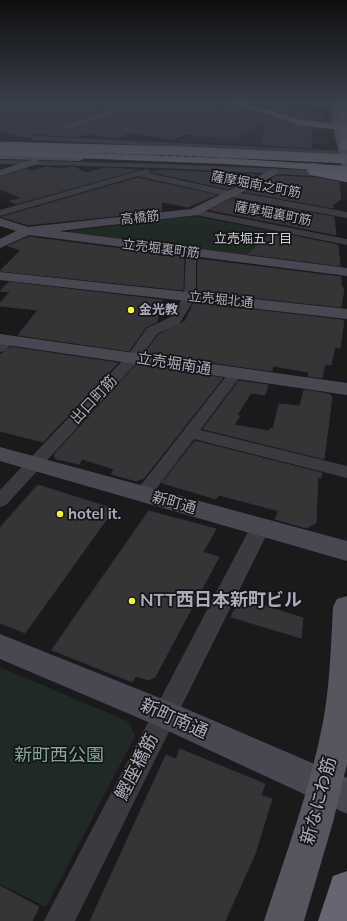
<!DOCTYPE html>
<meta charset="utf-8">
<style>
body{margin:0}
canvas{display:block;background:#1a191b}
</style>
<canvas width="347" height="921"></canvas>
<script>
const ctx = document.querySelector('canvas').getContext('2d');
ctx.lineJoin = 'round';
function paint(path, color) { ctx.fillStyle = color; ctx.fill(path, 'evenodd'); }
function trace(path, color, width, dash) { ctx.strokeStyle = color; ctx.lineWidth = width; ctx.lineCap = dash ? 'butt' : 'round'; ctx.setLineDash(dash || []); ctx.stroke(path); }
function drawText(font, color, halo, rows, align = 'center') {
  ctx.font = font + ' Mulish,"Noto Sans JP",sans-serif'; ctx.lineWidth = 3.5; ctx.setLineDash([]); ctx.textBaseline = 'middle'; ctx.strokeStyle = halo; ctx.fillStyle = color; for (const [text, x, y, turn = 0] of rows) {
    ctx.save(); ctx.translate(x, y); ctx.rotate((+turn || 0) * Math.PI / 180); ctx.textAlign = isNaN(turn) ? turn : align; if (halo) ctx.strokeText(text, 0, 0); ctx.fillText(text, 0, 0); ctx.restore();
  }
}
const built = new Path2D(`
 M237,108L272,119L255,129L327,137V145L306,143L302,147L179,142L216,125Z`);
const green = new Path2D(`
 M193,216L273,231L247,257L68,234L69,231Z
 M0,667L129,722L135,736L46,907L0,884Z`);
const building = new Path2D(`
 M29,102H95L96,112L127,102L65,124L62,127L68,131L146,102H189L221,107L234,105L298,126L314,128L311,132L312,148L262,145L265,117L244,135H240L235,139L185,134L172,140L132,132L116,138L87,134L80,137L31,134L30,137H26L0,131V113Z
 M282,102L281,103L326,117L322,120L299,118L250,103Z
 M47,167L60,169L74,167L86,173L105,168L138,170L16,204L10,201L22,198L0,189V177L26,169L30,171Z
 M163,170L182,171L257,175L228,189L151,172Z
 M277,176L319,178L339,182L341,199L331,206L334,207L332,208L245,192Z
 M138,178L216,195L188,207L162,202L161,211L28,225L2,217Z
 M232,199L334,217L336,235L210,210Z
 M274,232L338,245L340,266L248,254Z
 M29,237L184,257L183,290L0,271L21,250L8,246Z
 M198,259L341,277V285L344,289L341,307L198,292Z
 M9,282L162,300L157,322L146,327L129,351L18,335L38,310L0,306V303L10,292L0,291Z
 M194,303L342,320L344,321L340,348L335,347L331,365L325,364L322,378L308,376L309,372L273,366L272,371L145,353L158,335L185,321Z
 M11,347L118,363L43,442L0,431V355Z
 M136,365L223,378L144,478L136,481L111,474L114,469L82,459L79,464L56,459L54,455Z
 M239,381L268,385L265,395L251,393L237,415L240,416L234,425L270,431V428L273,429L279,404L300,406L304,390L329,394L332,397L324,459L203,429Z
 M195,441L322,473L321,478L318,477L316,523L306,528L275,519L279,511L219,495L216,499L162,483Z
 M38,485L114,509L25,633L0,623V528Z
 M149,511L216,529L203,552L219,557L155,677L148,680L136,676L132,682L52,650Z
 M243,595L261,601L259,604L303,618L301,638L231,617Z
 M180,749L265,784L261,795L272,799L255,854L225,921H90L166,755L176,759Z
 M0,886L39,907L32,921H0Z`);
const street = new Path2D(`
 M15,102H25L0,112V108Z
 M328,102H334L337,122L341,127L340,128H336L331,122Z
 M31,136L347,151V155L34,140H31Z
 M0,160L165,164L331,171L335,174L331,177L165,168L0,164Z
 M146,169L150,171L148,173L225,190L347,212V218L225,196L138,176L0,216V210Z
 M194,209L347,239V245L191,214L189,212Z
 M191,250L196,253V297L179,324L157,334L138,361L6,505L0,507V490L128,355L147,328L169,318L184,297L186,253Z
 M8,336L13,337L15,340L5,351L0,352V340L3,337Z
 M236,369L241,370L243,373L200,430L347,466V478L194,439L149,498L143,500L137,498L134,494L137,490L231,370Z
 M260,521L267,523L270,528L75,921H44L250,528L253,523Z`);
const secondary = new Path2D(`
 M132,102H145L71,129L68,130L63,127L65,125Z
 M34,159L38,160L39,162L38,164L0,176V170Z
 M273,169L277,170L278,172L277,174L198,215L59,231L347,268V276L29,235L0,248V239L16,231L0,226V218L28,227L191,209Z
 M0,272L347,309V319L0,280Z
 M0,334L347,383V395L0,344Z
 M0,447L347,541V561L0,461Z
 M0,634L175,704L347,778V814L153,724L0,659Z`);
const primary = new Path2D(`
 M333,102H341L343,127L347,145V170L342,167L333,127Z
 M0,153L80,155L85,158L80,161L0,159Z
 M347,596V764L333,822L304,921H264C285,856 310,790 323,722C330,684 331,645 333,607L337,599Z`);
const highway = new Path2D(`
 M230,102H243L299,119L347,125V131L298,125Z
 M0,149L225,158L347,166V172L225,164L0,155Z
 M347,871V921H318L333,876Z`);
const rail = new Path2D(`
 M0,149L281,159`);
const highwayBridgeFar1 = new Path2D(`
 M344,102V129L346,145
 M0,146L182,151L347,159`);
const highwayBridge = new Path2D(`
 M313,169L347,176`);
const markers = [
 [131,310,4,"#f7fd30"],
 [60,514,4,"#f7fd30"],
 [132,601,4,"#f7fd30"]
];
const farStreetnames = [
 ["薩摩堀南之町筋",256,185,11],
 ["薩摩堀裏町筋",273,214,11],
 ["高橋筋",140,218,-6],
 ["立売堀裏町筋",161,249,7],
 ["立売堀北通",221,300,6]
];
const farNeighbourhoodnames = [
 ["立売堀五丁目",253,239]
];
const farPoinames = [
 ["金光教",139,310]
];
const streetNames = [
 ["立売堀南通",174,364,9],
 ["出口町筋",94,400,-47],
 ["新町通",174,503,16]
];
const poiNames = [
 ["hotel it.",68,514]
];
const nearPoinames = [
 ["NTT西日本新町ビル",140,601]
];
const nearStreetnames = [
 ["新町南通",174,719,24],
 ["鰹座橋筋",137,767,-63],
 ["新なにわ筋",319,801,-75]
];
const nearParknames = [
 ["新町西公園",59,756]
];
paint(built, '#262528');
paint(green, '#202a25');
paint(building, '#353437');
trace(building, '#343337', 1);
paint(street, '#3b3a41');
paint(secondary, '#494751');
paint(primary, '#575560');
paint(highway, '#666572');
trace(rail, '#4e4c56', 2);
trace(rail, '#151416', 1.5, [4]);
trace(highwayBridgeFar1, '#666572', 9);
trace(highwayBridge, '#666572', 12);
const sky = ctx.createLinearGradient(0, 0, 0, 231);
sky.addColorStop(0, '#0e0e0f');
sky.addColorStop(0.44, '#383e4a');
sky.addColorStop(1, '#383e4a00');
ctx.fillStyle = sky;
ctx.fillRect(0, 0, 347, 231);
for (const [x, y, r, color] of markers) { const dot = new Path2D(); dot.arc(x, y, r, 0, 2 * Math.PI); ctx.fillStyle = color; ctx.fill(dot); trace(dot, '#151416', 1.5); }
drawText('13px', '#acabbc', '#151416', farStreetnames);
drawText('13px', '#cdccd7', '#151416', farNeighbourhoodnames);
drawText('bold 13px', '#acabbc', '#151416', farPoinames, 'left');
drawText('15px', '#acabbc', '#151416', streetNames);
drawText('bold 15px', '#acabbc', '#151416', poiNames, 'left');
drawText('bold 18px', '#acabbc', '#151416', nearPoinames, 'left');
drawText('18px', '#acabbc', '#151416', nearStreetnames);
drawText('18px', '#81a891', '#151416', nearParknames);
</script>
